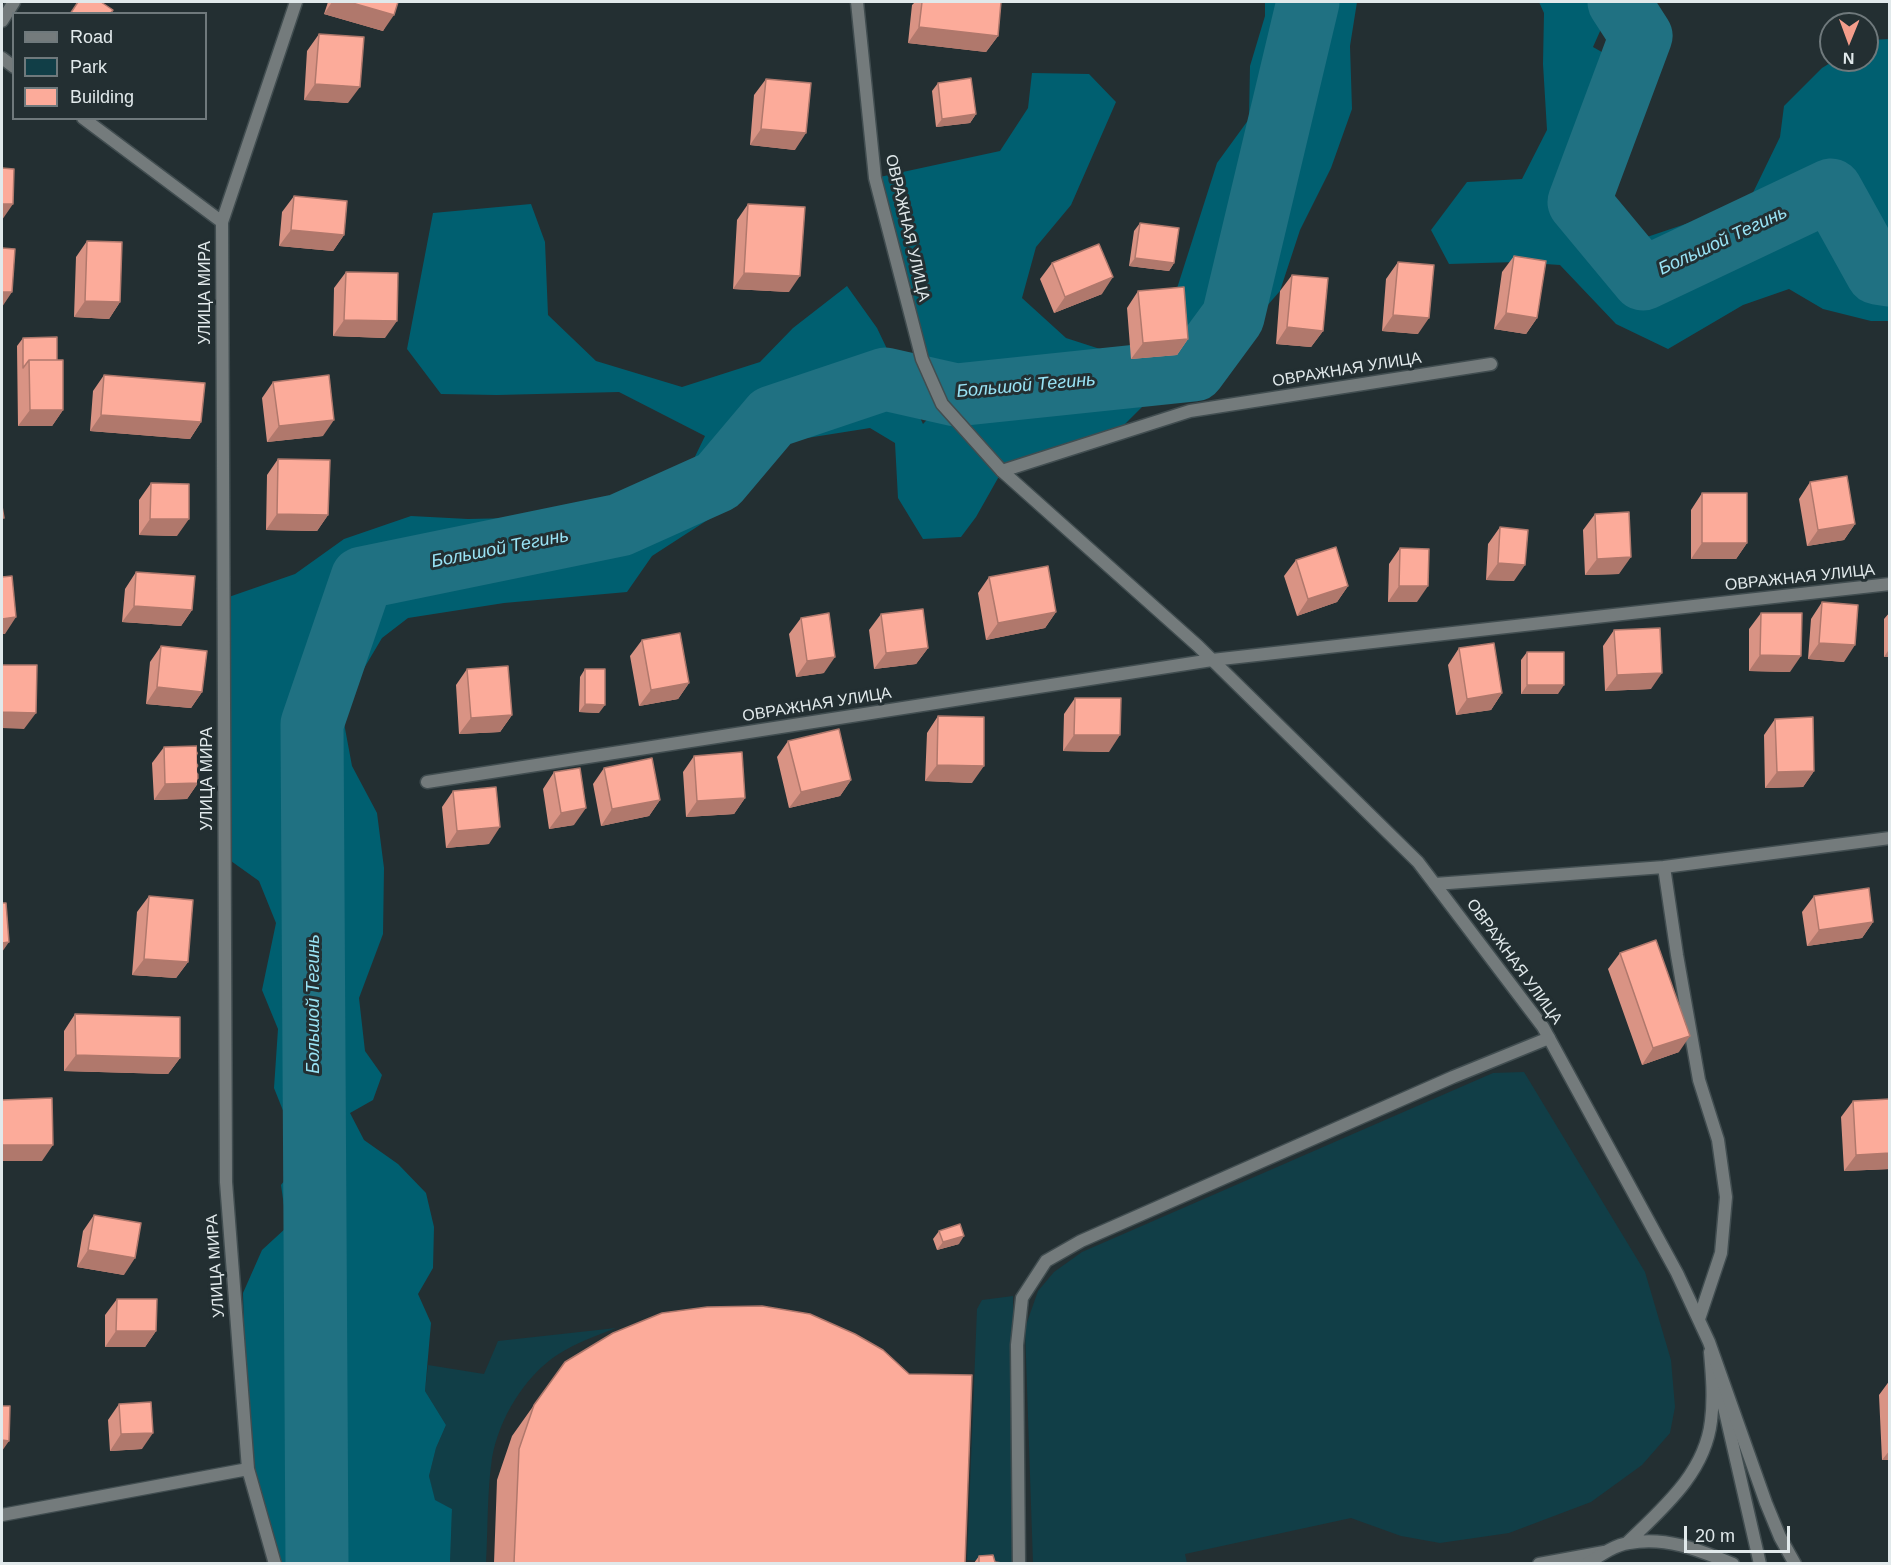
<!DOCTYPE html>
<meta charset="utf-8">
<style>
body{margin:0}
#map{position:relative;width:1891px;height:1565px;overflow:hidden;background:#232f32;font-family:Arial,sans-serif}
canvas{display:block}
.frame{position:absolute;inset:0;border:3px solid #e1e9eb;pointer-events:none}
.legend{position:absolute;left:12px;top:12px;width:195px;height:108px;box-sizing:border-box;background:#232f32;border:2px solid #6f797c;margin:0;padding:8px 10px;list-style:none;font-size:18px;color:#e1e9eb}
.legend li{display:flex;align-items:center;gap:12px;height:30px}
.legend b{width:30px;border:2px solid #6f797c}
.north{position:absolute;left:1819px;top:12px;width:60px;height:60px;box-sizing:border-box;background:#232f32;border:2px solid #6f797c;border-radius:50%;rotate:181deg;font-size:16px;font-weight:700;line-height:24px;text-align:center;color:#e1e9eb}
.north::after{content:'';display:block;margin:auto;width:21px;height:27px;background:#f49d8b;clip-path:polygon(50% 0,100% 100%,50% 72%,0 100%)}
.scale{position:absolute;left:1684px;top:1526px;width:106px;height:27px;box-sizing:border-box;border:3px solid #e1e9eb;border-top:0;padding-left:8px;font-size:18px;line-height:21px;white-space:nowrap;color:#e1e9eb;-webkit-text-stroke:4px #232f32;paint-order:stroke}
</style>
<div id="map">
<canvas width="1891" height="1565"></canvas>
<div class="frame"></div>
<ul class="legend">
<li><b style="height:8px;background:#747b7c"></b>Road</li>
<li><b style="height:16px;background:#113e47"></b>Park</li>
<li><b style="height:16px;background:#fcab9a"></b>Building</li>
</ul>
<div class="north">N</div>
<div class="scale">20 m</div>
</div>
<script>
const ctx = document.querySelector('canvas').getContext('2d');
ctx.lineJoin = 'round';
function paint(path, color) { ctx.fillStyle = color; ctx.fill(path, 'evenodd'); }
function trace(path, color, width, dash) { ctx.strokeStyle = color; ctx.lineWidth = width; ctx.lineCap = dash ? 'butt' : 'round'; ctx.setLineDash(dash || []); ctx.stroke(path); }
function drawText(font, color, halo, rows, align = 'center') {
  ctx.font = font + ' Arial,sans-serif'; ctx.lineWidth = 6; ctx.setLineDash([]); ctx.textBaseline = 'middle'; ctx.strokeStyle = halo; ctx.fillStyle = color; for (const [text, x, y, turn = 0] of rows) {
    ctx.save(); ctx.translate(x, y); ctx.rotate((+turn || 0) * Math.PI / 180); ctx.textAlign = isNaN(turn) ? turn : align; if (halo) ctx.strokeText(text, 0, 0); ctx.fillText(text, 0, 0); ctx.restore();
  }
}
const green = new Path2D(`
 M1524,1072L1645,1272L1671,1360L1675,1407L1670,1433L1642,1465L1591,1502L1509,1533L1440,1543L1401,1536L1351,1518L1185,1554L1187,1563H1033L1025,1328L1038,1291L1054,1272L1082,1252L1493,1073Z
 M1013,1296V1563L967,1560L977,1309L982,1300Z
 M616,1328C595,1336 576,1343 557,1355C524,1377 499,1419 492,1458C487,1492 488,1529 486,1563H450L452,1509L434,1500L429,1476L436,1448L446,1425L425,1391L428,1365L484,1374L498,1341Z`);
const forest = new Path2D(`
 M1265,2H1357L1350,46L1352,109L1331,168L1300,230L1280,291L1238,339L1208,385L1148,401L1114,435L1002,471L976,517L961,537L923,539L898,498L895,443L870,428L788,441L723,510L652,556L627,592L504,603L408,618L382,638L341,707L352,766L377,813L384,868L383,934L359,998L365,1051L382,1075L373,1100L350,1113L364,1140L398,1164L426,1193L434,1227L433,1268L418,1294L431,1323L425,1391L446,1425L436,1448L429,1476L435,1500L452,1509L450,1563H275L248,1469L243,1293L262,1250L287,1227L281,1185L302,1158L274,1088L278,1029L262,990L276,923L259,881L224,856L223,599L295,574L344,539L411,516L468,519L555,517L634,506L688,471L705,436L619,392L497,395L441,394L407,349L433,213L531,204L545,242L548,315L596,361L682,387L760,362L793,328L847,286L877,328L923,424L942,404L922,359L875,178L1000,151L1028,108L1032,73L1089,74L1116,102L1071,205L1036,247L1022,298L1066,338L1131,359L1172,304L1217,163L1249,119L1250,66L1265,16Z
 M1539,2H1613L1593,47L1649,79L1607,209L1641,239L1748,203L1780,137L1784,106L1822,68L1835,60H1867V42L1871,40L1889,39V321H1871L1823,309L1789,289L1743,305L1668,349L1616,324L1560,265L1516,262L1449,264L1431,230L1467,182L1522,179L1547,130L1543,64L1544,13Z`);
const river = new Path2D(`
 M1619,2L1641,36L1579,202L1643,279L1831,190L1877,273L1890,275
 M317,1564L312,724L362,578L620,525L718,481L772,417L885,379L956,395L1194,370L1233,317L1308,2`);
const service = new Path2D(`
 M1539,1564L1604,1552`);
const minor = new Path2D(`
 M2,21L14,2
 M2,58L14,67
 M83,118L222,222
 M1002,471L1190,411L1491,364
 M427,782L1212,660L1890,584
 M1664,867L1677,955L1699,1080L1718,1140L1726,1197L1721,1253L1699,1319
 M1435,884L1664,867L1890,838
 M1718,1381L1760,1564
 M2,1515L248,1469
 M1627,1543C1663,1508 1705,1473 1711,1421C1714,1398 1712,1375 1710,1352
 M275,1564L248,1469L226,1182L222,222L296,2
 M1019,1564L1017,1345L1022,1298L1046,1261L1081,1241L1453,1077L1549,1038
 M1587,1564C1599,1556 1614,1545 1629,1543C1666,1536 1699,1550 1733,1564`);
const tertiary = new Path2D(`
 M857,2L875,178L922,359L942,404L1002,471L1198,646L1418,862L1543,1027L1677,1273L1709,1342L1766,1503L1780,1537L1795,1564`);
const wall = new Path2D(`
 M328,2H398L383,31L324,14Z
 M915,2H1001L998,36L986,52L908,43L912,5Z
 M319,34L348,103L304,100L307,51Z
 M766,79L795,150L750,145L754,95Z
 M938,83L976,114L970,123L936,127L932,91Z
 M294,196L344,235L333,251L279,246L282,212Z
 M748,204L789,292L733,289L737,220Z
 M1140,223L1174,263L1169,271L1129,266L1134,231Z
 M87,241L120,302L109,319L74,317L76,257Z
 M1514,256L1537,318L1526,334L1494,329L1502,272Z
 M1398,262L1418,334L1382,331L1386,279Z
 M1052,263L1102,294L1054,313L1040,279Z
 M346,272L385,338L333,336L334,288Z
 M1292,275L1323,331L1311,347L1276,344L1280,291Z
 M1138,291L1188,339L1177,355L1131,359L1127,308Z
 M23,338L57,360L63,410L52,426H18L17,346Z
 M104,375L201,422L190,439L90,431L93,391Z
 M273,382L323,436L267,442L262,398Z
 M278,459L328,515L317,531L266,530L267,475Z
 M1810,482L1855,524L1844,540L1807,546L1799,499Z
 M151,483L177,536L139,535V500Z
 M1702,493L1747,543L1736,559H1691V510Z
 M1595,514L1619,574L1585,575L1583,530Z
 M1500,527L1514,581L1486,580L1488,544Z
 M1400,548L1417,602H1388L1389,564Z
 M1296,560L1348,586L1337,602L1297,616L1284,576Z
 M136,572L192,610L181,626L122,622L125,589Z
 M989,577L1056,612L1045,628L986,640L978,593Z
 M1822,602L1844,662L1808,659L1811,619Z
 M1890,612V657H1884V619Z
 M1761,613L1790,672L1749,671V629Z
 M881,614L928,648L916,664L874,669L869,630Z
 M801,618L824,673L796,677L789,634Z
 M1614,630L1651,689L1605,691L1603,646Z
 M642,640L689,683L678,699L639,706L630,656Z
 M161,646L202,692L191,708L146,704L150,662Z
 M1459,648L1502,693L1491,710L1456,715L1448,665Z
 M1527,652L1558,694H1521V660Z
 M467,669L512,715L500,732L459,734L456,685Z
 M585,669L599,713L579,712L580,677Z
 M1075,698L1109,752L1063,751L1064,714Z
 M938,716L972,783L925,781L927,733Z
 M1775,719L1814,771L1803,787L1765,788L1764,735Z
 M788,741L851,780L840,796L789,808L777,757Z
 M164,747L198,783L187,799L154,800L152,763Z
 M694,756L745,798L734,814L686,817L683,772Z
 M604,768L660,800L649,816L601,826L593,784Z
 M554,772L574,825L549,829L543,789Z
 M453,791L489,844L446,848L442,807Z
 M149,896L188,962L176,978L132,975L137,912Z
 M1814,896L1873,922L1862,938L1807,946L1802,912Z
 M1620,953L1679,1052L1642,1065L1608,969Z
 M75,1014L180,1058L168,1074L64,1071V1031Z
 M1853,1101L1890,1169L1844,1171L1841,1117Z
 M94,1215L124,1275L77,1267L83,1231Z
 M939,1231L959,1244L937,1250L933,1239Z
 M117,1299L156,1331L145,1347H105V1315Z
 M1890,1380V1460H1882L1879,1395Z
 M119,1404L142,1449L110,1451L108,1420Z
 M534,1405L965,1563H494L497,1480L512,1436Z
 M979,1556L995,1562L1002,1563H974Z`);
const shadedWall = new Path2D(`
 M332,2H349L394,15L383,31L324,14Z
 M919,27L998,36L986,52L908,43Z
 M315,84L360,87L348,103L304,100Z
 M976,114L970,123L936,127L942,119Z
 M761,129L806,133L795,150L750,145Z
 M2,204H13L2,220Z
 M291,230L344,235L333,251L279,246Z
 M1135,258L1174,263L1169,271L1129,266Z
 M744,273L800,276L789,292L733,289Z
 M1113,277L1102,294L1054,313L1065,297Z
 M2,292H12L2,307Z
 M85,301L120,302L109,319L74,317Z
 M1506,313L1537,318L1526,334L1494,329Z
 M1393,315L1429,318L1418,334L1382,331Z
 M344,320L397,321L385,338L333,336Z
 M1287,327L1323,331L1311,347L1276,344Z
 M1188,339L1177,355L1131,359L1143,343Z
 M30,410H63L52,426H18Z
 M101,415L201,422L190,439L90,431Z
 M334,420L323,436L267,442L279,426Z
 M277,514L328,515L317,531L266,530Z
 M150,519H189L177,536L139,535Z
 M1855,524L1844,540L1807,546L1818,530Z
 M1702,543H1747L1736,559H1691Z
 M1631,557L1619,574L1585,575L1597,559Z
 M1498,563L1525,565L1514,581L1486,580Z
 M1348,586L1337,602L1297,616L1308,599Z
 M1399,586H1428L1417,602H1388Z
 M134,606L192,610L181,626L122,622Z
 M1056,612L1045,628L986,640L998,623Z
 M16,617L5,634H2V619Z
 M1819,643L1855,645L1844,662L1808,659Z
 M928,648L916,664L874,669L886,653Z
 M1890,648V657H1884Z
 M1760,655L1801,656L1790,672L1749,671Z
 M835,657L824,673L796,677L807,661Z
 M1662,673L1651,689L1605,691L1617,675Z
 M689,683L678,699L639,706L651,690Z
 M1527,685H1564L1558,694H1521Z
 M157,687L202,692L191,708L146,704Z
 M1502,693L1491,710L1456,715L1467,699Z
 M585,704L605,705L599,713L579,712Z
 M2,712L36,713L24,729L2,728Z
 M512,715L500,732L459,734L471,718Z
 M1074,735H1120L1109,752L1063,751Z
 M937,765L984,766L972,783L925,781Z
 M1814,771L1803,787L1765,788L1777,772Z
 M851,780L840,796L789,808L801,792Z
 M198,783L187,799L154,800L165,784Z
 M745,798L734,814L686,817L697,801Z
 M660,800L649,816L601,826L612,809Z
 M586,808L574,825L549,829L561,813Z
 M500,827L489,844L446,848L457,831Z
 M1873,922L1862,938L1807,946L1819,930Z
 M9,942L2,952V943Z
 M144,959L188,962L176,978L132,975Z
 M1690,1036L1679,1052L1642,1065L1653,1048Z
 M76,1055L180,1058L168,1074L64,1071Z
 M2,1145H53L42,1161H2Z
 M1890,1153V1169L1844,1171L1856,1155Z
 M964,1236L959,1244L937,1250L943,1242Z
 M88,1250L135,1258L124,1275L77,1267Z
 M116,1331H156L145,1347H105Z
 M153,1433L142,1449L110,1451L121,1434Z
 M2,1440L9,1441L2,1451Z
 M1890,1450V1460H1882Z`);
const building = new Path2D(`
 M78,2H101L113,10L110,14H70Z
 M349,2H398L394,15Z
 M922,2H1001L998,36L919,27Z
 M319,34L364,37L360,87L315,84Z
 M971,78L976,114L942,119L938,83Z
 M766,79L811,83L806,133L761,129Z
 M2,168L14,169L13,204H2Z
 M294,196L347,201L344,235L291,230Z
 M748,204L805,207L800,276L744,273Z
 M1140,223L1179,228L1174,263L1135,258Z
 M87,241L122,242L120,302L85,301Z
 M1099,244L1113,277L1065,297L1052,263Z
 M2,248L15,249L12,292H2Z
 M1514,256L1546,261L1537,318L1506,313Z
 M1398,262L1434,265L1429,318L1393,315Z
 M346,272L398,273L397,321L344,320Z
 M1292,275L1328,278L1323,331L1287,327Z
 M1184,287L1188,339L1143,343L1138,291Z
 M57,337V360H29L23,368V338Z
 M29,360H63V410H30Z
 M104,375L205,383L201,422L101,415Z
 M329,375L334,420L279,426L273,382Z
 M278,459L330,460L328,515L277,514Z
 M1847,476L1855,524L1818,530L1810,482Z
 M151,483L189,484V519H150Z
 M1702,493H1747V543H1702Z
 M2,506L4,518H2Z
 M1629,512L1631,557L1597,559L1595,514Z
 M1500,527L1528,530L1525,565L1498,563Z
 M1336,547L1348,586L1308,599L1296,560Z
 M1400,548L1429,549L1428,586H1399Z
 M1048,566L1056,612L998,623L989,577Z
 M136,572L195,576L192,610L134,606Z
 M12,576L16,617L2,619V577Z
 M1822,602L1858,605L1855,645L1819,643Z
 M923,609L928,648L886,653L881,614Z
 M829,613L835,657L807,661L801,618Z
 M1761,613H1802L1801,656L1760,655Z
 M1660,628L1662,673L1617,675L1614,630Z
 M680,633L689,683L651,690L642,640Z
 M1494,643L1502,693L1467,699L1459,648Z
 M161,646L207,651L202,692L157,687Z
 M1527,652H1564V685H1527Z
 M2,665H37L36,713L2,712Z
 M508,666L512,715L471,718L467,669Z
 M585,669H605V705L585,704Z
 M1075,698H1121L1120,735H1074Z
 M938,716L984,717V766L937,765Z
 M1813,717L1814,771L1777,772L1775,719Z
 M839,729L851,780L801,792L788,741Z
 M197,746L198,783L165,784L164,747Z
 M742,752L745,798L697,801L694,756Z
 M652,758L660,800L612,809L604,768Z
 M580,768L586,808L561,813L554,772Z
 M496,787L500,827L457,831L453,791Z
 M1869,888L1873,922L1819,930L1814,896Z
 M149,896L193,900L188,962L144,959Z
 M2,903H6L9,942L2,943Z
 M1656,940L1690,1036L1653,1048L1620,953Z
 M75,1014L180,1017V1058L76,1055Z
 M52,1098L53,1145H2V1100Z
 M1890,1099V1153L1856,1155L1853,1101Z
 M94,1215L141,1223L135,1258L88,1250Z
 M960,1224L964,1236L943,1242L939,1231Z
 M117,1299H157L156,1331H116Z
 M762,1306L810,1314L855,1334L883,1350L909,1374L972,1375L965,1563H514L519,1449L534,1405L565,1362L613,1333L662,1313L707,1307Z
 M151,1402L153,1433L121,1434L119,1404Z
 M2,1406H10L9,1441L2,1440Z
 M993,1555L995,1562L1002,1563H979V1556Z`);
const streetNames = [
 ["ОВРАЖНАЯ УЛИЦА",907,228,77],
 ["УЛИЦА МИРА",206,293,-90],
 ["ОВРАЖНАЯ УЛИЦА",1347,370,-9],
 ["ОВРАЖНАЯ УЛИЦА",1800,578,-6],
 ["ОВРАЖНАЯ УЛИЦА",817,705,-9],
 ["УЛИЦА МИРА",208,779,-90],
 ["ОВРАЖНАЯ УЛИЦА",1514,962,54],
 ["УЛИЦА МИРА",216,1266,-94]
];
const waterNames = [
 ["Большой Тегинь",1723,241,-25],
 ["Большой Тегинь",1026,386,-5],
 ["Большой Тегинь",500,549,-11],
 ["Большой Тегинь",314,1004,-90]
];
paint(green, '#113e47');
paint(forest, '#005f70');
trace(river, '#207182', 63);
trace(service, '#414d50', 15);
trace(minor, '#414d50', 15);
trace(tertiary, '#414d50', 15);
trace(service, '#747b7c', 12);
trace(minor, '#747b7c', 12);
trace(tertiary, '#747b7c', 12);
paint(wall, '#d99384');
paint(shadedWall, '#b0786c');
paint(building, '#fcab9a');
trace(building, '#b0786c', 1.5);
drawText('16px', '#e1e9eb', '#232f32', streetNames);
drawText('italic 18px', '#99e3f5', '#232f32', waterNames);
</script>
